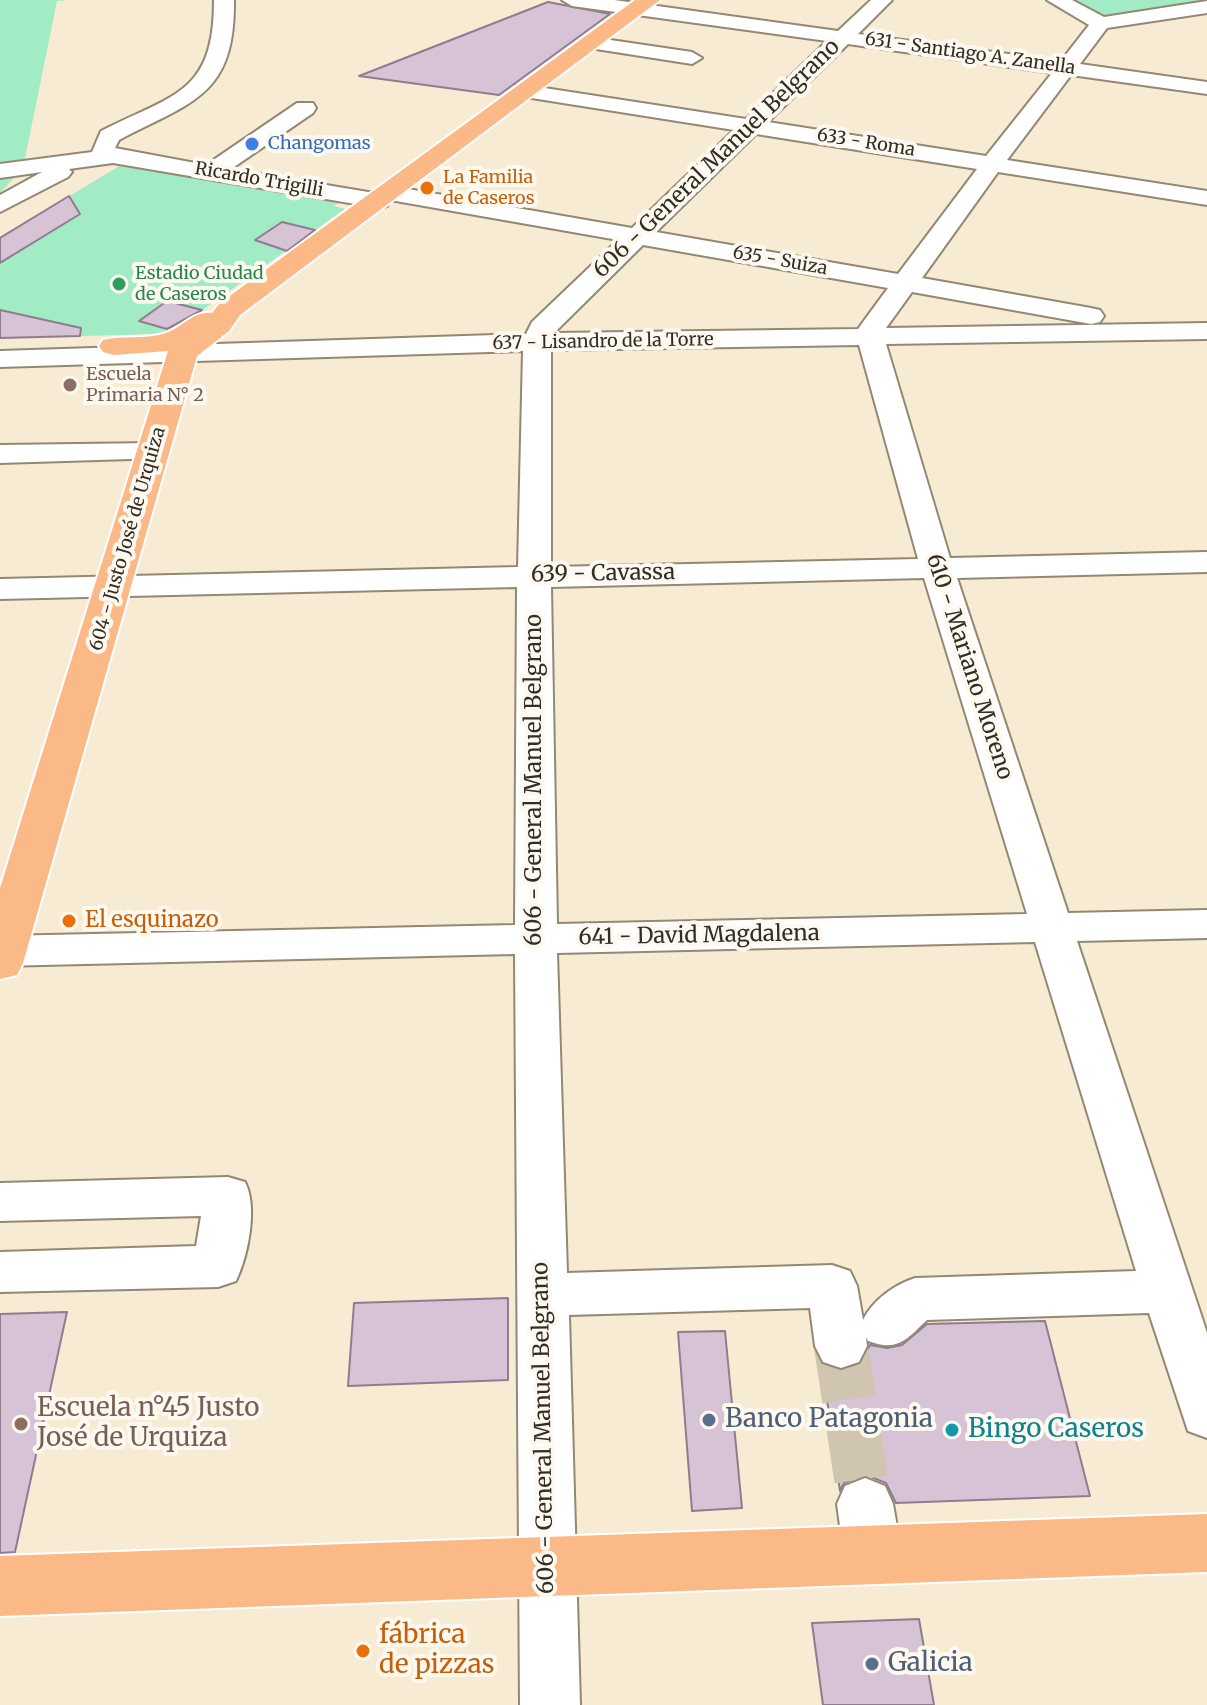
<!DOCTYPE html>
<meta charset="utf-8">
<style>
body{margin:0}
canvas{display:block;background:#f7ebd3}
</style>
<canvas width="1207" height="1705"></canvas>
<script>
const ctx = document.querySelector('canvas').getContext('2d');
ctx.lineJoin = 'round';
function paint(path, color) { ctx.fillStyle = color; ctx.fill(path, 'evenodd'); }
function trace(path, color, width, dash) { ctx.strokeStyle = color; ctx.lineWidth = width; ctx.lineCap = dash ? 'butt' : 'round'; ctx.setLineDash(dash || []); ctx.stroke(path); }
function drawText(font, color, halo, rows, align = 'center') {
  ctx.font = font + ' Merriweather,serif'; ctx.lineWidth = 8; ctx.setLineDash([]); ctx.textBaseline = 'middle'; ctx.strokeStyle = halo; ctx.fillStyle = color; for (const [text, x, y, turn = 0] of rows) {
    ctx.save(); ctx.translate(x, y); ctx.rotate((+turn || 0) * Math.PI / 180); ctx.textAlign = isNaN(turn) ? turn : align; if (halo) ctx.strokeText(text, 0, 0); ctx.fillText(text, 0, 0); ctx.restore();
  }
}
const green = new Path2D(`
 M0,0H68L57,1L23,168L0,193Z
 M1069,0H1207V5L1116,18L1098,15Z
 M121,165L338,203L334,206L345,209L173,331L162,334L0,338V238Z`);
const building = new Path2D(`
 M548,2L610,14L499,95L359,76Z
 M69,196L80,214L0,263V238Z
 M282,222L315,230L287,251L255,240Z
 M167,301L202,310L167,329L139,321Z
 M0,310L81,328L80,336L0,338Z
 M508,1298V1380L348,1386L354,1303Z
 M67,1312L15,1552L0,1553V1314Z
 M1045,1321L1090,1496L896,1503L886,1483L866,1475L844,1483L840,1491L822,1365L840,1371L860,1365L870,1345L887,1348L902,1345L927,1324Z
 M725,1331L742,1508L692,1511L678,1332Z
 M919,1619L934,1705H823L812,1623Z`);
const minorTunnel = new Path2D(`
 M841,1346L865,1504`);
const minor = new Path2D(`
 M214,0H234C235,96 193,101 119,140L115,148L206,165L297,103H313L316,108L313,113L231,169L380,194L383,188L391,186L632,228L734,130L525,97L517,96L514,91L517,86L525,85L746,119L827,41L572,6L562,0H614L838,31L871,0H892L858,34L1061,61L1089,25L1047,0H1072L1104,17L1207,1V13L1107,28L1080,64L1207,82V94L1071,75L1007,160L1207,191V205L998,172L922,278L1091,308L1100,310L1104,316L1100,322L1091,324L912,292L886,328L1207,323V339L886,344L950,558L1207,552V572L957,578L1068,913L1207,910V938L1077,941L1207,1333V1438L1188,1431L1149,1313L927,1320C906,1340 898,1352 868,1341L866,1337L867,1346L859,1362L841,1368L823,1362L815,1346L810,1308L569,1315L580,1705H520L515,954L0,966V936L515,925L517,587L0,599V579L518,567L523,351L0,367V351L526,334L532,322L618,240L390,200L387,206L379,208L113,163L69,169L72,172L68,177L0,212V195L42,172L0,178V164L92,152L101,131C174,94 214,94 214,0ZM848,44L1052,73L986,156L768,122ZM756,134L977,169L898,274L656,232ZM643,245L888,288L858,329L554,333ZM859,345L918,559L551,567V350ZM924,578L1027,914L557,924L551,587ZM1035,942L1136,1271L915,1278C894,1285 873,1300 863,1320L857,1286L850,1271L832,1265L567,1273L557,953Z
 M590,37L692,52L702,58L692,64L583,47L580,43L583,39Z
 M153,443L164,446L168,452L164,458L0,463V445Z
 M228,1177L245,1182C258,1207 248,1256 236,1281L218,1287L0,1292V1252L196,1246L201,1216L0,1221V1183Z
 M865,1478L885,1486L893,1504L902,1555L893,1574L873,1582L853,1574L844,1555L837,1504L845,1486Z`);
const major = new Path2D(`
 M635,0H660L240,315L229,331L197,356L23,963L17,975L0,979V888L168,351L114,355L103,352L99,346L103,340C123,335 147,340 166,333C183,327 193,311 212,313L220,303Z
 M1207,1514V1572L0,1616V1556Z`);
const markers = [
 [252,144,8,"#3f7fe0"],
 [427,188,8,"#e8710a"],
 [119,284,8,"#2e9e5b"],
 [70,385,8,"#8d6e63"],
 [69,921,8,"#e8710a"],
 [709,1420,8,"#5c6f8a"],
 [21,1424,8,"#8d6e63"],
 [952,1430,8,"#0f9aa8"],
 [363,1651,8,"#e8710a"],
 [872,1664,8,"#5c6f8a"]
];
const farStreetnames = [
 ["631 - Santiago A. Zanella",970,54,8],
 ["633 - Roma",866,143,9],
 ["Ricardo Trigilli",259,180,10],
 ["635 - Suiza",780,261,10],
 ["637 - Lisandro de la Torre",603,342,-1],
 ["604 - Justo José de Urquiza",128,539,-74]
];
const farShopnames = [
 ["Changomas",268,144]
];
const farFoodnames = [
 ["La Familia",443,178],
 ["de Caseros",443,199]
];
const farLeisurenames = [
 ["Estadio Ciudad",135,274],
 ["de Caseros",135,295]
];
const farEducationnames = [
 ["Escuela",86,375],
 ["Primaria N° 2",86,396]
];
const streetNames = [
 ["606 - General Manuel Belgrano",717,159,-44],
 ["639 - Cavassa",603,574,-1],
 ["610 - Mariano Moreno",969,667,72],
 ["606 - General Manuel Belgrano",535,780,-90],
 ["641 - David Magdalena",699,936,-1],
 ["606 - General Manuel Belgrano",544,1428,-91]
];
const foodNames = [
 ["El esquinazo",85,921]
];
const nearEducationnames = [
 ["Escuela n°45 Justo",37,1409],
 ["José de Urquiza",37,1439]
];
const nearServicenames = [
 ["Banco Patagonia",725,1420],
 ["Galicia",888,1664]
];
const nearCulturenames = [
 ["Bingo Caseros",968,1430]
];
const nearFoodnames = [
 ["fábrica",379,1636],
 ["de pizzas",379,1666]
];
paint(green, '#a1ebc5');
paint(building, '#d6c3d6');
trace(building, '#8f7d8f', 2);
trace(minorTunnel, '#d0c5b0', 54, [54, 27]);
trace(minor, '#938873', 4);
trace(major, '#fff', 4);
paint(minor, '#fff');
paint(major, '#fbb988');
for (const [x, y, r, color] of markers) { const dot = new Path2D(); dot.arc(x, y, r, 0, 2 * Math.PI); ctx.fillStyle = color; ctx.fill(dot); trace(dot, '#fef9f0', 3); }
drawText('18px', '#322e25', '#fef9f0', farStreetnames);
drawText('18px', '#366cbe', '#fef9f0', farShopnames, 'left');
drawText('18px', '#c56008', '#fef9f0', farFoodnames, 'left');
drawText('18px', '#27864d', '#fef9f0', farLeisurenames, 'left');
drawText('18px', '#785e54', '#fef9f0', farEducationnames, 'left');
drawText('22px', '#322e25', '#fef9f0', streetNames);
drawText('22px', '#c56008', '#fef9f0', foodNames, 'left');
drawText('26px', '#785e54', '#fef9f0', nearEducationnames, 'left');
drawText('26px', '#4e5e75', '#fef9f0', nearServicenames, 'left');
drawText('26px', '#0d838f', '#fef9f0', nearCulturenames, 'left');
drawText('26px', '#c56008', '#fef9f0', nearFoodnames, 'left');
</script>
